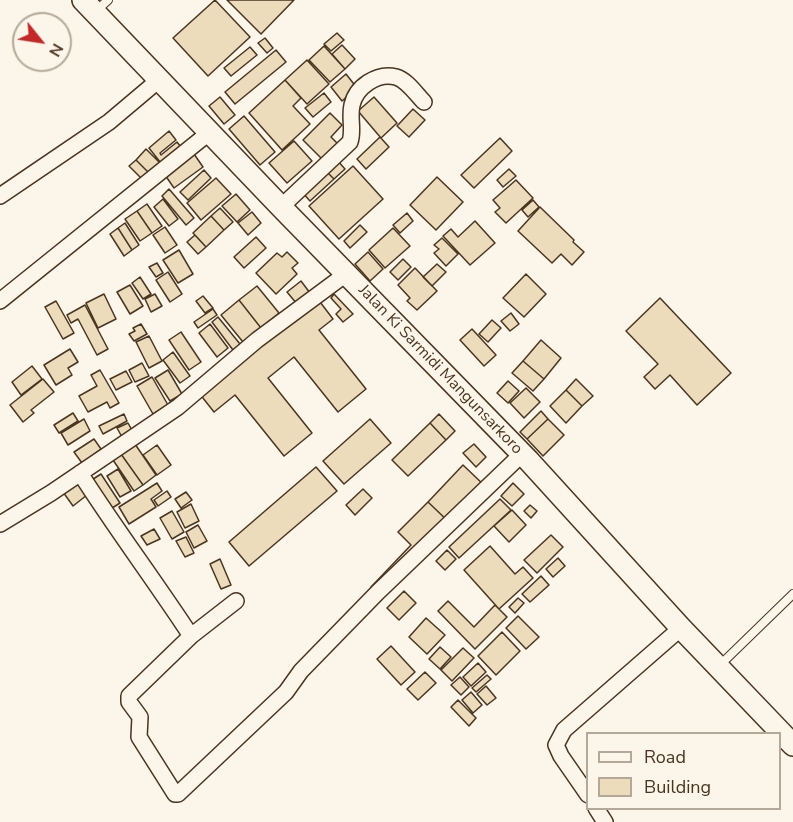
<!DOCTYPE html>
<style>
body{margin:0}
#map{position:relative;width:793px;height:822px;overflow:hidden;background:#fbf6e9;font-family:"Nunito Sans",sans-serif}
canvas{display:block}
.legend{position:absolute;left:586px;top:732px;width:195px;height:78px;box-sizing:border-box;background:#fbf6e9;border:2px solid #b4a999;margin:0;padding:8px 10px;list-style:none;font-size:18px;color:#4a3520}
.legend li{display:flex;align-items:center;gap:12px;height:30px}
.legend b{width:30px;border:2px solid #b4a999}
.north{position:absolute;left:12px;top:12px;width:60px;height:60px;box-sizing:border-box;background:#fbf6e9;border:2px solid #b4a999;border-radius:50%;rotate:120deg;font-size:16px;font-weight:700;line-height:24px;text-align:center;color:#4a3520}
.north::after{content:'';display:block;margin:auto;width:21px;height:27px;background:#c62828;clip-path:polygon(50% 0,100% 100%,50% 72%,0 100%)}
</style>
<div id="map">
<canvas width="793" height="822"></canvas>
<ul class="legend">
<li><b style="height:8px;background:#fbf6e9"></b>Road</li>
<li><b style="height:16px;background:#ecdcbc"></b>Building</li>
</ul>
<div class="north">N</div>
</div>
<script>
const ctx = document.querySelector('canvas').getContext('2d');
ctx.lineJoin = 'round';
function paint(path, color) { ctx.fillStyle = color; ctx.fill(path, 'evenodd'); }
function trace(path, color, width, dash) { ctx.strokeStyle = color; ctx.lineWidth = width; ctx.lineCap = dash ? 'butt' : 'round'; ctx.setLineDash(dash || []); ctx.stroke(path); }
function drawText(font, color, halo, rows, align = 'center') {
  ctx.font = font + ' "Nunito Sans",sans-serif'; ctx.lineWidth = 4.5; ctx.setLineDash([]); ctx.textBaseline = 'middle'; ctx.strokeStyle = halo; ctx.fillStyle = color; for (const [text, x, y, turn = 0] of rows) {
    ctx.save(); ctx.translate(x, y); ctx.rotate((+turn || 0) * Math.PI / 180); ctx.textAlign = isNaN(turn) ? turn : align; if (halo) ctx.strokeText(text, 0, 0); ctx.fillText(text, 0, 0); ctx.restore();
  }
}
const building = new Path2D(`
 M215,0L250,37L208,76L173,38Z
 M227,0H294L261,34Z
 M337,33L344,40L331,51L324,44Z
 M265,38L273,48L267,53L258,43Z
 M342,45L355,59L345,69L332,54Z
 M324,46L345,69L330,82L309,60Z
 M250,47L257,55L231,76L224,68Z
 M276,50L286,62L235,104L225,92Z
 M307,60L329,84L307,104L285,80Z
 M346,74L357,88L342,101L331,87Z
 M285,80L301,98L293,106L310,124L282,150L249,113Z
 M324,93L331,102L313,117L305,108Z
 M220,97L235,115L224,124L209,106Z
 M374,97L397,123L381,138L358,111Z
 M413,109L425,120L409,137L397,126Z
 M330,113L342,125L331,137L338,144L323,160L303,140Z
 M244,116L275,152L260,165L229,129Z
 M169,131L176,140L160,153L161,155L177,142L184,151L164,167L149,148Z
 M380,137L389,147L366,169L357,159Z
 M500,138L512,151L474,188L461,175Z
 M294,141L312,161L287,183L269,163Z
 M146,149L163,166L152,176L136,160Z
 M194,154L203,167L174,188L165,175Z
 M136,160L152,176L146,183L129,166Z
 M337,160L345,169L334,179L325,170Z
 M353,166L383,199L339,239L309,206Z
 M509,169L516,176L503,187L497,180Z
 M204,170L211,178L188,200L180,192Z
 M325,170L334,179L310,201L302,192Z
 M437,177L463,202L436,230L410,205Z
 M216,178L231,194L201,220L187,203Z
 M516,180L533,198L506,223L495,212L500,208L493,200Z
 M169,189L194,218L186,225L162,196Z
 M236,194L250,210L237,222L222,206Z
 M163,199L178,219L169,226L154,207Z
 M533,200L539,207L528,217L522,210Z
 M147,204L162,226L152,233L137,211Z
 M540,207L574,240L573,242L584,252L572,265L561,254L552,263L518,231Z
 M220,208L233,222L224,230L211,216Z
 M137,211L152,233L140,241L125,219Z
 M252,212L261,223L248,235L238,223Z
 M407,213L413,221L400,233L393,225Z
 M211,216L224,230L206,247L193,233Z
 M475,221L495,243L470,265L443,236L451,229L458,237Z
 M125,223L139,245L132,250L118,228Z
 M360,225L367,232L350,248L344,241Z
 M165,227L177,245L165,253L153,235Z
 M118,228L132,250L124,256L110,234Z
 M393,228L410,246L385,268L369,250Z
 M195,235L206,247L198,254L187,242Z
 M256,237L266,248L244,268L234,257Z
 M442,238L458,254L446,266L434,253L439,249L434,245Z
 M179,250L193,274L178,283L163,260Z
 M287,252L298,263L292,268L297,274L276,294L256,273L277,253L282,257Z
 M368,252L383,269L370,281L355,264Z
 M403,259L411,267L398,280L390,272Z
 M157,263L163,273L156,277L149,267Z
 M437,264L446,272L432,286L423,277Z
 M415,268L437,291L417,310L407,301L410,298L398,285Z
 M168,272L182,294L170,302L156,280Z
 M526,274L546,294L524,317L503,298Z
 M140,277L151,294L143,299L132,283Z
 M301,281L310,293L297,304L287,292Z
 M130,285L143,306L130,314L117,292Z
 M257,286L279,313L261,328L239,300Z
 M104,294L116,319L98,328L86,303Z
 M155,294L162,306L151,312L145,299Z
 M334,294L353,314L343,322L336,314L341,309L331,298Z
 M203,296L213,308L205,313L196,301Z
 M317,298L333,319L319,330L366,389L338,412L294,357L268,378L312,433L284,456L235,395L214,412L199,393Z
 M660,298L731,373L697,405L670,375L655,389L644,377L658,364L626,331Z
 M239,300L261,328L243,342L221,315Z
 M56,301L74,333L63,339L45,307Z
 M85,305L108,349L97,355L78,319L71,323L67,315Z
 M213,309L217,315L198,328L194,322Z
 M511,313L519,324L510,331L501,321Z
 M218,317L240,344L233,350L212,322Z
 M492,320L501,328L488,342L479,334Z
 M141,324L147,334L134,341L129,334L135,331L133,328Z
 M210,324L228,348L217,357L199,333Z
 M472,329L496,355L484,366L460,340Z
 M181,332L201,362L189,370L169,340Z
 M149,336L162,361L149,368L136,342Z
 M541,340L561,358L544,379L523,361Z
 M70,349L78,362L68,368L72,375L56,385L44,365Z
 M173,352L190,376L180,383L163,360Z
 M523,361L544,379L533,391L512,373Z
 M142,363L149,376L135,382L129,370Z
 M32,366L42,379L21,395L12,382Z
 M100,370L119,403L110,408L107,402L88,412L79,396L97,386L91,375Z
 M168,370L182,394L170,401L155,378Z
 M126,371L132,382L116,390L110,379Z
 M152,377L168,405L153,414L137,386Z
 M43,379L54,392L31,410L34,413L23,422L10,405Z
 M576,379L593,396L582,406L566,390Z
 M508,381L519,391L508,403L497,393Z
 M526,388L540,402L524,418L510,403Z
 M566,390L582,406L566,423L550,406Z
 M541,411L548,419L527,439L520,432Z
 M73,413L78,421L59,433L54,425Z
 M124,414L127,421L103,434L99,426Z
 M439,414L455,431L446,440L430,423Z
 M84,419L90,431L68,445L61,433Z
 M370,419L391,443L344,484L323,461Z
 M548,419L564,435L543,456L527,439Z
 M128,423L133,432L122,437L117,428Z
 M430,423L446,440L408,476L392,460Z
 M94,439L101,449L82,463L74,452Z
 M135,444L156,475L143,485L121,454Z
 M474,444L486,457L476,467L463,453Z
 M157,445L171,465L157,475L143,455Z
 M121,454L143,485L134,491L113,460Z
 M463,465L487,488L452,525L428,502Z
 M316,467L337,491L249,566L229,542Z
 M118,469L131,491L120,497L107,476Z
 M101,474L120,503L109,510L90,481Z
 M77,481L87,495L73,506L63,492Z
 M157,483L162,491L151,499L156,507L129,524L119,507Z
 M513,483L524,494L512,506L501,496Z
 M363,489L372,498L355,515L346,505Z
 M167,491L171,497L158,506L154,500Z
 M186,492L192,500L181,508L175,499Z
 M500,499L511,510L459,558L449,547Z
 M428,502L452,525L381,598L371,587L411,545L398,532Z
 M191,504L199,521L185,528L177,512Z
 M530,505L537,511L531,518L524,511Z
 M512,510L526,525L509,542L494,526Z
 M172,511L184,532L172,539L160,518Z
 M198,525L207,541L194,548L186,532Z
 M154,529L160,539L147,545L141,536Z
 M551,535L563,547L537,573L524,560Z
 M186,537L194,553L185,557L176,541Z
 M490,546L515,574L523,567L533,578L499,609L464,570Z
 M447,550L456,559L445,570L436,561Z
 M558,558L565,566L553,577L546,569Z
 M220,559L231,585L221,589L210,564Z
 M541,576L549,585L530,602L522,594Z
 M404,591L416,603L399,620L387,608Z
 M518,598L524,603L515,613L509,607Z
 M448,601L474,627L495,605L507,617L475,649L438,611Z
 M518,616L539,637L526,649L506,628Z
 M426,618L445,635L427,654L409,637Z
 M502,632L520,651L496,675L478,656Z
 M391,646L415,672L401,685L377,659Z
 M440,647L451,657L440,669L429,659Z
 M463,648L474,658L452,681L441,670Z
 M478,663L486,672L471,686L463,677Z
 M425,672L436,683L418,700L407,689Z
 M487,675L491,679L476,692L472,688Z
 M460,677L469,687L461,695L451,685Z
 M486,686L496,698L487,705L477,694Z
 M471,692L482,705L473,713L462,700Z
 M458,700L476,718L469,726L451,707Z`);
const service = new Path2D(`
 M96,11L108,0
 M719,666L793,594`);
const minor = new Path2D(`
 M0,196L109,122L160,79
 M281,207L350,142C354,130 349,118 352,105C356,87 377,72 396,77C407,80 416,94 424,102
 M0,301L210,132
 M80,473C115,528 155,581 191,636
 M0,524L51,493L178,407L257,340L346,274
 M236,601L191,636L129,696V702L140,717L139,737L175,794H178L286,692L301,671L378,592L522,454
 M588,795L561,756L556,745L564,730L681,628
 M596,808L605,822`);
const secondary = new Path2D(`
 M83,0L281,207L529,461L681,628L793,745`);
const streetNames = [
 ["Jalan Ki Sarmidi Mangunsarkoro",440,370,46]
];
paint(building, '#ecdcbc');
trace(building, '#4a3520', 1.5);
trace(service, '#4a3520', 10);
trace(minor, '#4a3520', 18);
trace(secondary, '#4a3520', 24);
trace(service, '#fbf6e9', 8);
trace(minor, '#fbf6e9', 15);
trace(secondary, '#fbf6e9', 21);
drawText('16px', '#4a3520', '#fbf6e9', streetNames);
</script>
